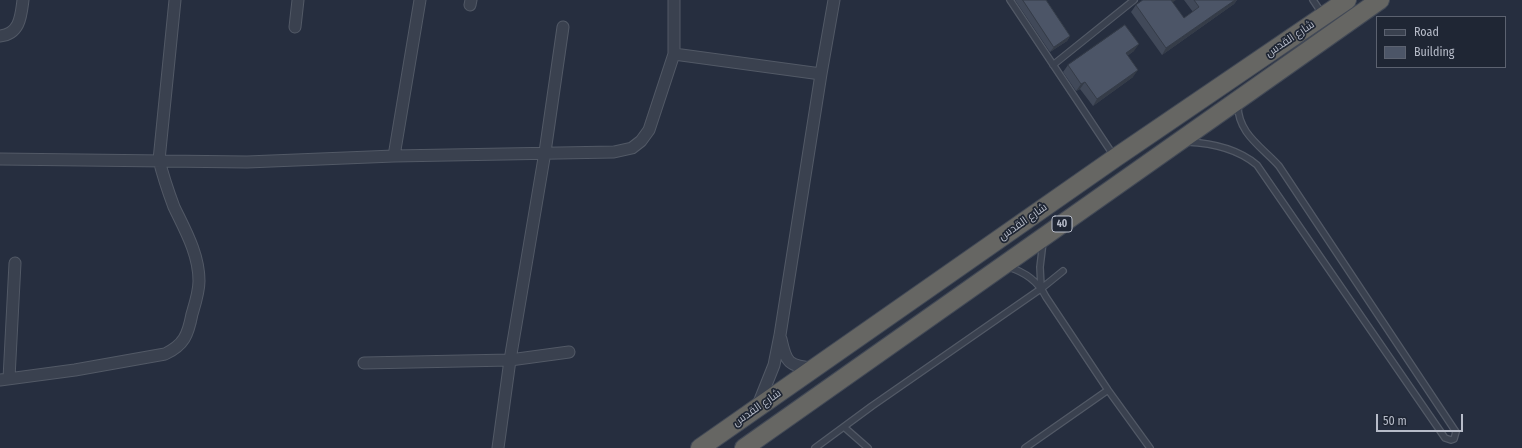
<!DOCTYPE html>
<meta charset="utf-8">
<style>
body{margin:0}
#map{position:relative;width:1522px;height:448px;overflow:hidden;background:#262e3f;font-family:"Fira Sans Condensed",sans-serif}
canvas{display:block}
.legend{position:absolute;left:1376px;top:16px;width:130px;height:52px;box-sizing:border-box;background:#1f2634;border:1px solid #5c6270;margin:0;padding:5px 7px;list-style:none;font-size:12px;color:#b7bcc9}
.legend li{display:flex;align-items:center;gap:8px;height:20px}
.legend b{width:20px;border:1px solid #5c6270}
.scale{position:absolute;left:1376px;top:414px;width:87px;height:18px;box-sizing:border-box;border:2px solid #b7bcc9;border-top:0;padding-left:5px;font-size:12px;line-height:14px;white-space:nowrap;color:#b7bcc9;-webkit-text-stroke:3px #1f2634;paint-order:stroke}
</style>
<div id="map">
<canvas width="1522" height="448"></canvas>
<ul class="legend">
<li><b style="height:5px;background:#3a414f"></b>Road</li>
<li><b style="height:11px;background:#4c5567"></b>Building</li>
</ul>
<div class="scale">50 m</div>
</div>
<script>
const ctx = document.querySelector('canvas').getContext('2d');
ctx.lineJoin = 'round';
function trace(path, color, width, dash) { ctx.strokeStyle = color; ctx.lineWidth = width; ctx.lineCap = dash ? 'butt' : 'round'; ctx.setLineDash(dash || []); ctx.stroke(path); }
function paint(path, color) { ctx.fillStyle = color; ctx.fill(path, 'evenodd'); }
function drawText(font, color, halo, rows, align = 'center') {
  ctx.font = font + ' "Fira Sans Condensed",Cairo,sans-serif'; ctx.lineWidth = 3.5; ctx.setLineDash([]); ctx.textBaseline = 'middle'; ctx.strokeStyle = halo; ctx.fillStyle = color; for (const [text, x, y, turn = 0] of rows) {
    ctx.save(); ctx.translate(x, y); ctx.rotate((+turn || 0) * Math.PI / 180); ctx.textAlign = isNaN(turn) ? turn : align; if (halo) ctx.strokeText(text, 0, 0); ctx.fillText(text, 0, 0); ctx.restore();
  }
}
const service = new Path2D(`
 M1010,0L1114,156
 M1313,0L1323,15
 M1053,65L1134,0
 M1187,142C1211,143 1238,149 1257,165L1445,438L1451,440L1454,439L1456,432L1279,166C1262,147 1237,133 1238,104
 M1008,267C1025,272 1038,281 1046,297L1108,390L1150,448
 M1041,287L1040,267L1043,242
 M844,427L868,448
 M815,448L872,406L1042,288L1063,271
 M1025,448L1108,390`);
const minor = new Path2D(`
 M470,5L471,0
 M295,27L298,0
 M0,36C20,34 21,16 23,0
 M674,54L821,74
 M394,156L420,0
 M0,159L247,162L394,156L614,152L632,148L641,141L649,130L674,54V0
 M781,339C786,363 789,366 813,368
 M364,363L510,360L569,352
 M9,378L15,263
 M0,380L75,370L165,354C184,345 188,335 192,314C195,304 199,292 199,281C199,254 185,230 174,207C168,191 163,176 159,160L175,0
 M758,405L774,365L780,335L821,74L834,0
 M498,448L510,360L545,152L563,27`);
const trunk = new Path2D(`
 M700,448L1115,158L1347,0
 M744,448L1380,0`);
const wall = new Path2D(`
 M1015,0H1046L1070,36L1067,41L1050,52Z
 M1184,0H1237L1234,4L1162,55L1131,12L1136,5L1172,2L1184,18L1193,12Z
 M1134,51L1127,56L1133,77L1093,106L1080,89L1076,91L1063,72L1068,65Z`);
const shadedWall = new Path2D(`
 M1171,0H1176L1166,7Z
 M1235,0H1237L1234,4L1162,55L1166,48Z
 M1070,36L1067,41L1050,52L1054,47Z
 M1139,44L1134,51L1121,60L1126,53Z
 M1138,70L1133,77L1093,106L1097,99Z
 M1085,82L1080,89L1076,91L1081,84Z`);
const building = new Path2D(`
 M1023,0H1046L1070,36L1054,47Z
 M1143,0H1171L1184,18L1199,7L1194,0H1235L1166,48L1136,5Z
 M1125,25L1139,44L1126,53L1138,70L1097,99L1085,82L1081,84L1068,65Z`);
const shields = [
 [1062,224,20]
];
const shieldNames = [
 ["40",1062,224]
];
const streetNames = [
 ["شارع القدس",1290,39,-34],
 ["شارع القدس",1023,222,-35],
 ["شارع القدس",757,408,-35]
];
trace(service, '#525966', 8);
trace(minor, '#525966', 13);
trace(trunk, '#424956', 20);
trace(service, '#3a414f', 5.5);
trace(minor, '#3a414f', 11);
trace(trunk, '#666663', 18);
paint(wall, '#414959');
paint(shadedWall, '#353c48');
paint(building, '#4c5567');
trace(building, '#353c48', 1);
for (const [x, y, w] of shields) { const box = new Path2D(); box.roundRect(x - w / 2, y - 8, w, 16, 3); ctx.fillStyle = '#1f2634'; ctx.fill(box); trace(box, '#b7bcc9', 1); }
drawText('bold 10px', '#b7bcc9', null, shieldNames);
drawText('11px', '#b7bcc9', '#1f2634', streetNames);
</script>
